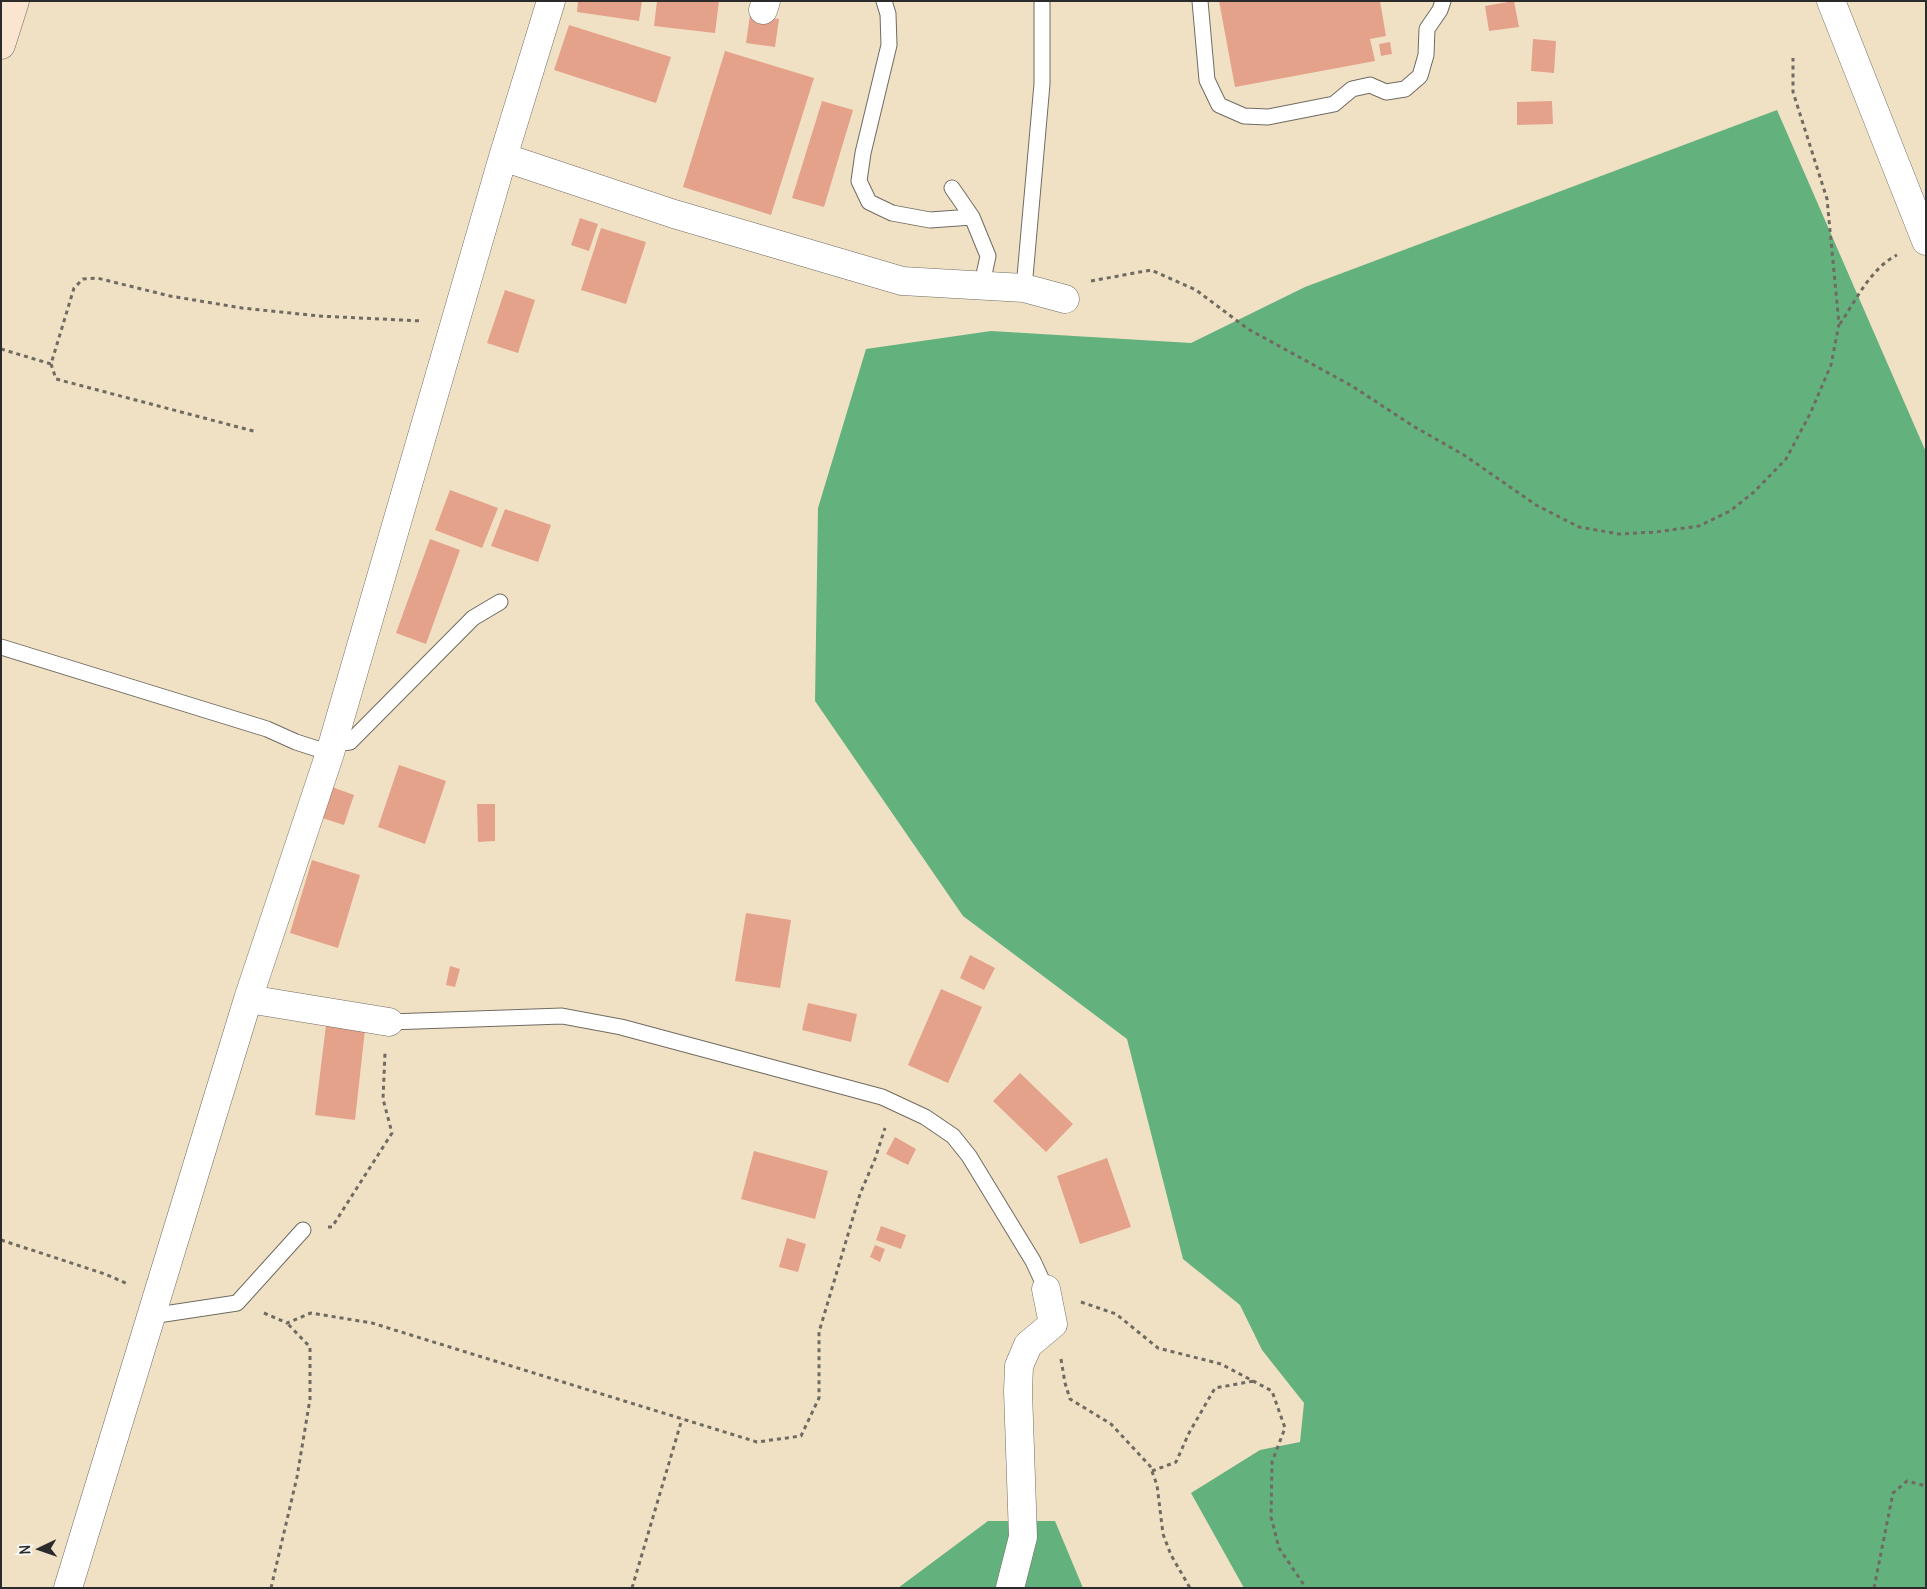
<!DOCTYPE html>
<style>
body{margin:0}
#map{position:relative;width:1927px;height:1589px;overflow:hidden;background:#f0e1c5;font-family:Delius,sans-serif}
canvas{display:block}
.frame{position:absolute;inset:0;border:2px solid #2b2b2b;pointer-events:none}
.north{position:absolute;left:15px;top:1524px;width:50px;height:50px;-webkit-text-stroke:4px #f6f6f2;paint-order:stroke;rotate:267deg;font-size:14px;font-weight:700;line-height:20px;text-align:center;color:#2b2b2b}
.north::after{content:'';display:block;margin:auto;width:18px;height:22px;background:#2b2b2b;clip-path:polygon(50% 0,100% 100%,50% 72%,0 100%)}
</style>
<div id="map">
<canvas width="1927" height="1589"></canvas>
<div class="frame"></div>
<div class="north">N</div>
</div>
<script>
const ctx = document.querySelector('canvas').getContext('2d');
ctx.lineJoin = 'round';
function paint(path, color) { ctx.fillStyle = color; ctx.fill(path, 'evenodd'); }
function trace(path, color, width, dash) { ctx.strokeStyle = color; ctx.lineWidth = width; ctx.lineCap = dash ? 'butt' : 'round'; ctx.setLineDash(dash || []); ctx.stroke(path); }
const forest = new Path2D(`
 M1777,110L1926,452V1588H1244L1191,1493L1260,1450L1300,1442L1304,1403L1262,1350L1240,1305L1183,1259L1127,1039L963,916L815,701L818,508L866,349L991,331L1191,343L1305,287Z
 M988,1521H1055L1083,1588H898Z`);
const building = new Path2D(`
 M578,1H642L639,21L577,12Z
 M657,1H719L715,33L654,26Z
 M1219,1H1380L1386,36L1370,39L1375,61L1235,87Z
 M1514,1L1519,27L1489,31L1485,6Z
 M750,15L779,19L775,47L746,43Z
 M569,25L671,57L656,103L554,70Z
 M1533,39L1556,41L1554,73L1531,71Z
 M1390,42L1392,54L1381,56L1379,44Z
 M725,51L814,78L771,215L683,187Z
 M822,101L853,110L824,207L792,198Z
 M1552,101L1553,124L1517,125V102Z
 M580,218L598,224L589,251L571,245Z
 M601,228L646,242L626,304L581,290Z
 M505,290L535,300L518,353L487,343Z
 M450,490L498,508L482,548L435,530Z
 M505,509L551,525L538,562L491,546Z
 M430,539L460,550L426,644L396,633Z
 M399,765L446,781L425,844L378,827Z
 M332,787L354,795L344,825L322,818Z
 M477,804H495V841L478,842Z
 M312,860L360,875L338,948L290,933Z
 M746,913L791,920L780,988L735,981Z
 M970,955L995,968L984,990L960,978Z
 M450,966L460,969L455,987L446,985Z
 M941,989L982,1007L948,1083L908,1065Z
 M808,1003L857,1014L851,1042L802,1030Z
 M326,1025L365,1030L355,1120L315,1115Z
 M1020,1073L1073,1124L1046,1152L993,1101Z
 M895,1137L916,1149L908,1165L886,1154Z
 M754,1151L828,1171L815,1219L741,1199Z
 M1107,1158L1131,1227L1080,1244L1057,1176Z
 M881,1226L906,1235L901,1249L876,1240Z
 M787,1238L806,1244L798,1272L779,1267Z
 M875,1245L885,1249L880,1262L870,1257Z`);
const path = new Path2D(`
 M1091,281L1151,270L1196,290L1248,329L1352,386L1413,426L1464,455L1536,505L1579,527L1619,534L1656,532L1699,526L1730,511L1754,492L1786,459L1810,414L1831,365L1839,324L1827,199L1793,92V58
 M1840,324C1856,300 1871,268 1897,255
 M1,349L51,364L74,288L83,279L97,278L170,296L242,308L319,316L422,321
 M51,364L56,379L257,432
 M328,1227H332L392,1133L383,1099L385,1053
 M1,1240L105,1274L128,1284
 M1081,1302L1116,1314L1158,1348L1221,1364L1272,1391L1285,1428L1272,1462L1271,1517L1279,1548L1306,1588
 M264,1313L287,1323L311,1313L372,1323L757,1442L801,1436L819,1398V1332L860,1194L875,1159L885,1128
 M1061,1359L1065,1383L1070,1399L1111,1424L1150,1466L1157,1485L1163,1534L1171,1555L1190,1588
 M1152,1471L1176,1462L1189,1433L1215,1388L1254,1381
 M271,1588L297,1477L310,1399V1347L287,1323
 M632,1588L682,1419
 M1874,1588L1893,1493L1907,1481L1926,1486`);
const lane = new Path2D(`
 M884,1L888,14L889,45L863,153L859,181L869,202L892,213L930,220L972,217
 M1200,1L1207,80L1219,105L1244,116L1268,117L1334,104L1352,89L1370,85L1386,92L1405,89L1420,76L1426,55L1427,29L1440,10L1443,1
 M952,188L972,217L988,256L982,284
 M1024,288L1042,84V1
 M1,647L267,729L296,742L330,753
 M333,744L350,742L473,618L500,602
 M389,1022L562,1016L621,1027L882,1097L925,1117L953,1136L969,1156L1033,1261L1046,1289
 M151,1316L237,1303L303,1230`);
const street = new Path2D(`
 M1831,1L1926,241
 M763,10L766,1
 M503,157L674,214L902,281L1024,288L1065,299
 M248,999L389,1022
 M68,1588L248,999L330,753L503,157L551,1
 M1010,1588L1023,1537L1018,1391L1019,1366L1028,1345L1053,1324L1046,1289`);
const secondary = new Path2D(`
 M1,45L15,1`);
paint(forest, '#63b27e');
paint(building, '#e5a28a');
trace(lane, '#706b61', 17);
trace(street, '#706b61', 29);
trace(secondary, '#706b61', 29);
trace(path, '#706b61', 3, [4, 4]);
trace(lane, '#fff', 15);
trace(street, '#fff', 28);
trace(secondary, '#fce5d0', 28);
</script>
